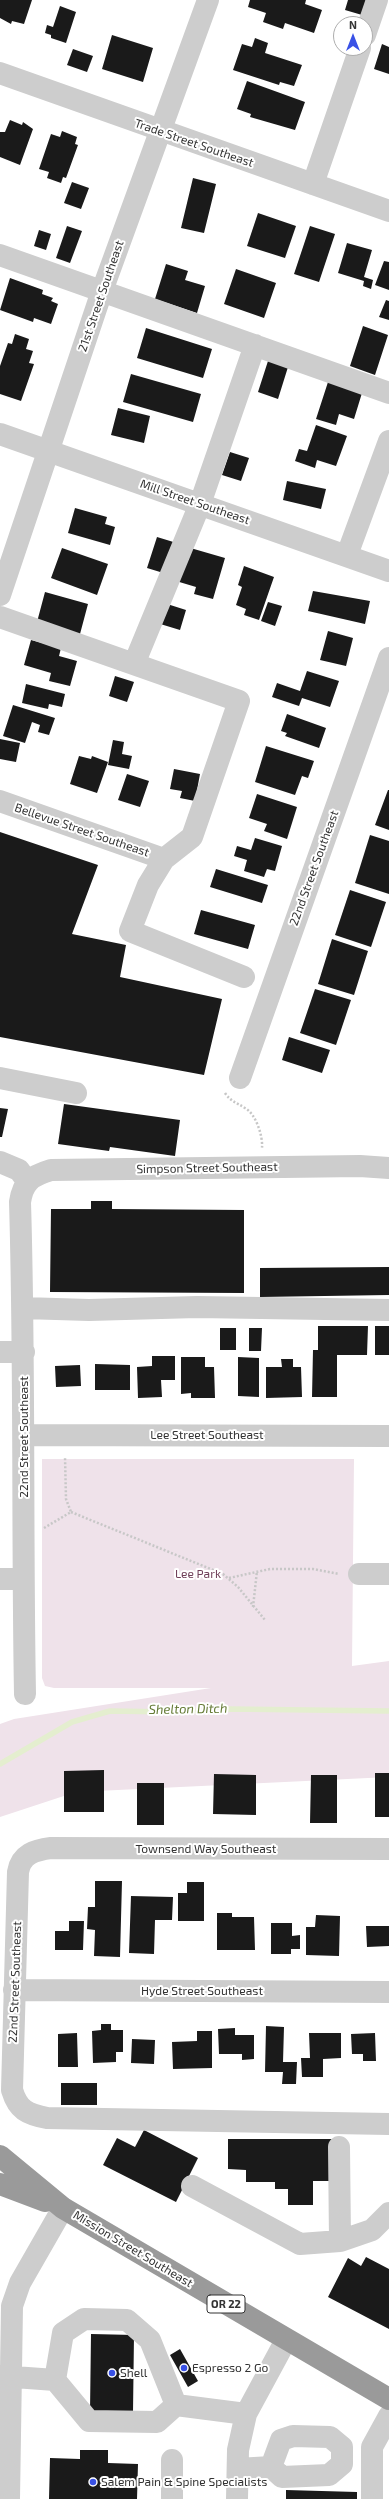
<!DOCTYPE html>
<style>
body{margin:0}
#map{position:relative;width:389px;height:2499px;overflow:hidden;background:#fff;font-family:"Exo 2",sans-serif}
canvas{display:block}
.north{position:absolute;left:333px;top:16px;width:40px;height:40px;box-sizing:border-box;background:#fff;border:1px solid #adadad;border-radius:50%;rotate:0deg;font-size:11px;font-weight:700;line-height:16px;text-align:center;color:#333}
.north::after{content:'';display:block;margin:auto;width:14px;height:18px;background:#3951e6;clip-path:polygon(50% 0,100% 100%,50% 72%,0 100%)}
</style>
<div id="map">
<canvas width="389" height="2499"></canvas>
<div class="north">N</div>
</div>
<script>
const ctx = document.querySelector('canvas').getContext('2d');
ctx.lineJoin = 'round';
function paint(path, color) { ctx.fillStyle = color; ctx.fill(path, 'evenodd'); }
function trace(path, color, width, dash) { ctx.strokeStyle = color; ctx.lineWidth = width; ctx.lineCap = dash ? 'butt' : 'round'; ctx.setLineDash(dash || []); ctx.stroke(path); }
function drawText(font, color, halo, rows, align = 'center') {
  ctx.font = font + ' "Exo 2",sans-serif'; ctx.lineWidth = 4; ctx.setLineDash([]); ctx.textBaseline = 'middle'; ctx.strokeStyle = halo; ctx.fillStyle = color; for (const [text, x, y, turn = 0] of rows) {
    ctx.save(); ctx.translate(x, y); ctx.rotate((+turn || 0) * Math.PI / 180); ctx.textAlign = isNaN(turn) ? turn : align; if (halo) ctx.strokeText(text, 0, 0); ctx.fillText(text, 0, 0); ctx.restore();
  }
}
const green = new Path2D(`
 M42,1459H354L352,1666L389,1661V1777L76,1792L0,1817V1724L14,1719L211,1688H54L45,1686L42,1678Z`);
const stream = new Path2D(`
 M0,1764L72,1722L110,1711L172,1712L229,1709L389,1711`);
const building = new Path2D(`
 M0,0H32L24,24L12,21L11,24L0,18Z
 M250,0H306L305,4L322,10L314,33L285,23L283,29L263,22L266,13L248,7Z
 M348,0H366L362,15L345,10Z
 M60,6L76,12L66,43L51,38V35L45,33L47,25L53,27Z
 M112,35L153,48L143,82L102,69Z
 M255,38L268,43L265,53L302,65L294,86L280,82L279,85L233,70L242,44L252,47Z
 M382,44L389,47V74L374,69Z
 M73,49L93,56L87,72L67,65Z
 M247,81L305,102L295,130L250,117L251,114L237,109Z
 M10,120L22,125L23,122L33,129L20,165L0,157V132H5Z
 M62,131L77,137L75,144L78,145L66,178L63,177L61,183L47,178L49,172L39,169L51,134L60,137Z
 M193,178L216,184L204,233L181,228Z
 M72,182L89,188L81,209L64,203Z
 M258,213L296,226L285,258L247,246Z
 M67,226L82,231L70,263L56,258Z
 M310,226L335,234L319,282L294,274Z
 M39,230L51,234L46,250L34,246Z
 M347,243L372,250L364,277L373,280L371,289L363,286L364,281L338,273Z
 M384,261L389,262V290L375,285Z
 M166,264L188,271L185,280L205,286L197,313L155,299Z
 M236,269L276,283L264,318L224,304Z
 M10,278L43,290L42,294L53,298L51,301L58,304L51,324L34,318L33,322L0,310Z
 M386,300L389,301V320L379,317Z
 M363,326L388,335L375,375L350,366Z
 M146,328L212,349L203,378L137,358Z
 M15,334L29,339L26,349L33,351L29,363L34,364L21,401L0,394V366L8,343L12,344Z
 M268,361L288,367L278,399L258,392Z
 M131,374L201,394L193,422L123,402Z
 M328,382L362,393L354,419L339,414L336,425L316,419Z
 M118,408L150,416L144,443L111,435Z
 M316,425L347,436L336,466L317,460L315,468L295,461L299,449L307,451Z
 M230,452L249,458L241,481L222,475Z
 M287,481L326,489L321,509L283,500Z
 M75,508L107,517L105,524L115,527L110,545L68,533Z
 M157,537L180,544L170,575L147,568Z
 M187,547L225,558L213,599L194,594L196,587L176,581Z
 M62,548L108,564L97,595L51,578Z
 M244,566L274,577L259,620L244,615L246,609L236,605L242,587L238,585Z
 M313,591L370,601L365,624L308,611Z
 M45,592L88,604L80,634L37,622Z
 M268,602L282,606L275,626L261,621Z
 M164,603L186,610L180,630L157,623Z
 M328,631L353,638L346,666L320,660Z
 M31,640L61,648L59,656L77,661L70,686L49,681L51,673L24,665Z
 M307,671L339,681L330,707L302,698L299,706L272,697L277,683L300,691Z
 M115,676L134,682L127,702L109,696Z
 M26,684L65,694L62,707L49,704L48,709L22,703Z
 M13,705L55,718L49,735L38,732L40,725L32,722L25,743L3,736Z
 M287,714L326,728L319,748L285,736L287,733L281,731Z
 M0,739L20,743L16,762L0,759Z
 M113,740L124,742L122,754L132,756L129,769L108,765Z
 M266,746L314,761L308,778L302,776L295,795L255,782Z
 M79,756L91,759L92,756L108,762L97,793L70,784Z
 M174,769L200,774L195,801L180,798L182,791L170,789Z
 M127,774L149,781L140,807L118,800Z
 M388,790H389V830L375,825Z
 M257,794L297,807L287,839L264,831L267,824L249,818Z
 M0,832L98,865L72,934L126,945L120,977L222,999L204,1075L0,1037Z
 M370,835L389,841V894L355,883Z
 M255,838L282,846L275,871L267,869L264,877L244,871L247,860L234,856L237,846L251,850Z
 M216,869L268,885L262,903L210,887Z
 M350,890L386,902L371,947L335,935Z
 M201,910L255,925L248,949L194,934Z
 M332,939L368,951L354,995L318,984Z
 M315,989L351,1000L336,1045L300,1033Z
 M289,1037L330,1050L322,1073L282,1060Z
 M64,1104L180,1120L175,1156L110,1147L109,1151L58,1144Z
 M0,1108L8,1109L2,1137H0Z
 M91,1201H112V1209L244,1210V1293L50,1292L51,1209H91Z
 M389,1267V1295L260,1297V1268Z
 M318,1326H368L367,1355H337V1397H312L313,1350H318Z
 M375,1326H389V1355H375Z
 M220,1328H236V1350H220Z
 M249,1328H262L261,1351H249Z
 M152,1356H175V1380H161L162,1397L138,1398L137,1367L152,1366Z
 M181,1357H205V1367H214L215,1398H191V1393L181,1394Z
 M238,1357L259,1358V1397L238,1396Z
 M281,1359H293V1367H301L302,1397L266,1398V1367H282Z
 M95,1364L130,1365V1390H95Z
 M80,1365L81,1386L56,1387L55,1366Z
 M104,1770V1812H64V1771Z
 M375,1773H389V1817H375Z
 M214,1774L256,1775V1815L213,1814Z
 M311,1775H337V1823H310Z
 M137,1783H164V1825H137Z
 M95,1881H122L120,1957L94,1956L95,1930L87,1929L88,1907H95Z
 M187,1882H204V1921H178V1893H187Z
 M131,1896L173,1897L172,1920H155L154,1954L129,1953Z
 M217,1913H232V1917H254L255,1950H217Z
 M316,1915L340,1916L339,1956L306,1955V1927H315Z
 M69,1921H84L83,1950H55V1931H69Z
 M271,1923H292V1936L300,1935V1949H291V1954H271Z
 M366,1926H389V1946L367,1947Z
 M101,2024H111V2030H123V2052H116V2062L93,2063L92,2031L101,2030Z
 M266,2026L284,2027L283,2062H297L296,2084H282L283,2072H265Z
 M235,2028V2035H254V2059L242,2060V2054H219L218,2029Z
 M197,2031H212V2068L173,2069L172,2042L197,2041Z
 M77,2033L78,2067H58V2034Z
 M309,2033H341V2058L323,2059V2077H302L301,2058H310Z
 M375,2033L376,2061H363V2054H352L351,2034Z
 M132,2039L155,2040L154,2064L131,2063Z
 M61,2083H97V2105H61Z
 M144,2130L198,2158L176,2202L103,2165L117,2138L135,2147Z
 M228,2139H332V2181H313V2205H288V2189H275V2182H246V2170L228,2169Z
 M366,2257L389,2269V2329L328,2297L348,2258L361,2266Z
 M91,2334L134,2335L133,2412H90Z
 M180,2349L198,2381L188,2387L170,2355Z
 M80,2450H108V2463L138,2464L137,2499H49L50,2458L80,2459Z
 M286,2490L357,2492V2499H286Z`);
const path = new Path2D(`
 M225,1093C231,1102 236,1102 245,1108C256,1114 263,1136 262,1148
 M71,1512L223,1574L238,1587L265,1620
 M44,1528L71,1512L66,1499L65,1457
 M229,1578L270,1569H313L339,1574
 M253,1607L257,1571`);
const minor = new Path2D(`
 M365,35L377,0
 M0,73L389,211
 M313,184L360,48
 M0,255L389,393
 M0,434L389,571
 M347,555L389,441
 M0,595L102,291L208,0
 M0,617L239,701L192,837L164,859L148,885L130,931L244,977
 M134,664L200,504L255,345
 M0,801L164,859
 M0,1078L76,1093
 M240,1078L389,658
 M0,1162L19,1170L27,1181
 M23,1308L89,1310L197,1307L389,1310
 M0,1352H24
 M24,1435L389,1436
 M359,1574H389
 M0,1579H23
 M25,1694C22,1530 25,1366 20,1202C23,1182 31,1176 51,1170L360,1166L389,1168
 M389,1849L51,1848C35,1850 21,1854 18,1872L12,2090C18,2110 27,2114 47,2118L389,2124
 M14,1990L389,1992
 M339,2147L340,2241
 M192,2186L300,2244L340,2241L372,2230L389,2213
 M0,2376L55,2380L89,2421L157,2422L176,2405L246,2414
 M55,2380L63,2333L84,2319L127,2320L150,2340L176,2405
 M172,2460V2499
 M238,2469L271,2467L282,2477L329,2475L342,2464V2447L330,2437L293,2436L281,2440L271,2467
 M9,2499L12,2306L20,2283L63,2208
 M237,2499L238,2450L246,2414L286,2340
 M372,2499V2447L389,2416`);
const highway = new Path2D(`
 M0,2156L63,2208L389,2399
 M0,2184L45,2201`);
const markers = [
 [184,2368,4,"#3951e6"],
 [112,2373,4,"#3951e6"],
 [93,2482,4,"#3951e6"]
];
const shields = [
 [226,2304,38]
];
const shieldNames = [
 ["OR 22",226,2304]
];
const streetNames = [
 ["Trade Street Southeast",194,143,19],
 ["21st Street Southeast",101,296,-71],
 ["Mill Street Southeast",195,502,19],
 ["Bellevue Street Southeast",82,830,19],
 ["22nd Street Southeast",314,868,-70],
 ["Simpson Street Southeast",207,1168,-1],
 ["Lee Street Southeast",207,1435],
 ["22nd Street Southeast",24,1437,-90],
 ["Townsend Way Southeast",206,1849],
 ["22nd Street Southeast",15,1982,-88],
 ["Hyde Street Southeast",202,1991],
 ["Mission Street Southeast",133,2249,31]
];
const parkNames = [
 ["Lee Park",198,1574]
];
const poiNames = [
 ["Espresso 2 Go",192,2368],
 ["Shell",120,2373],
 ["Salem Pain & Spine Specialists",101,2482]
];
const waterNames = [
 ["Shelton Ditch",188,1709,-1]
];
paint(green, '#efe2ea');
trace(stream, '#e4eecf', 5.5);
paint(building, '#1a1a1a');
trace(path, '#c7c7c7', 2.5, [2, 2]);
trace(minor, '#cdcdcd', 22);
trace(highway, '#9a9a9a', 22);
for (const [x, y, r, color] of markers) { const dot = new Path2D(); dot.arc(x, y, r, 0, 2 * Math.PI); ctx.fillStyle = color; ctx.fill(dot); trace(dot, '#fff', 1.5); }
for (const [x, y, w] of shields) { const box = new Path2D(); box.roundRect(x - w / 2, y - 9, w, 18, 3); ctx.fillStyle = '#fff'; ctx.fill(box); trace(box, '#333', 1); }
drawText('bold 11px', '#333', null, shieldNames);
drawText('12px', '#333', '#fff', streetNames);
drawText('12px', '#703f59', '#fff', parkNames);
drawText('12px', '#333', '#fff', poiNames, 'left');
drawText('italic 13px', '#657b36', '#fff', waterNames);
</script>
